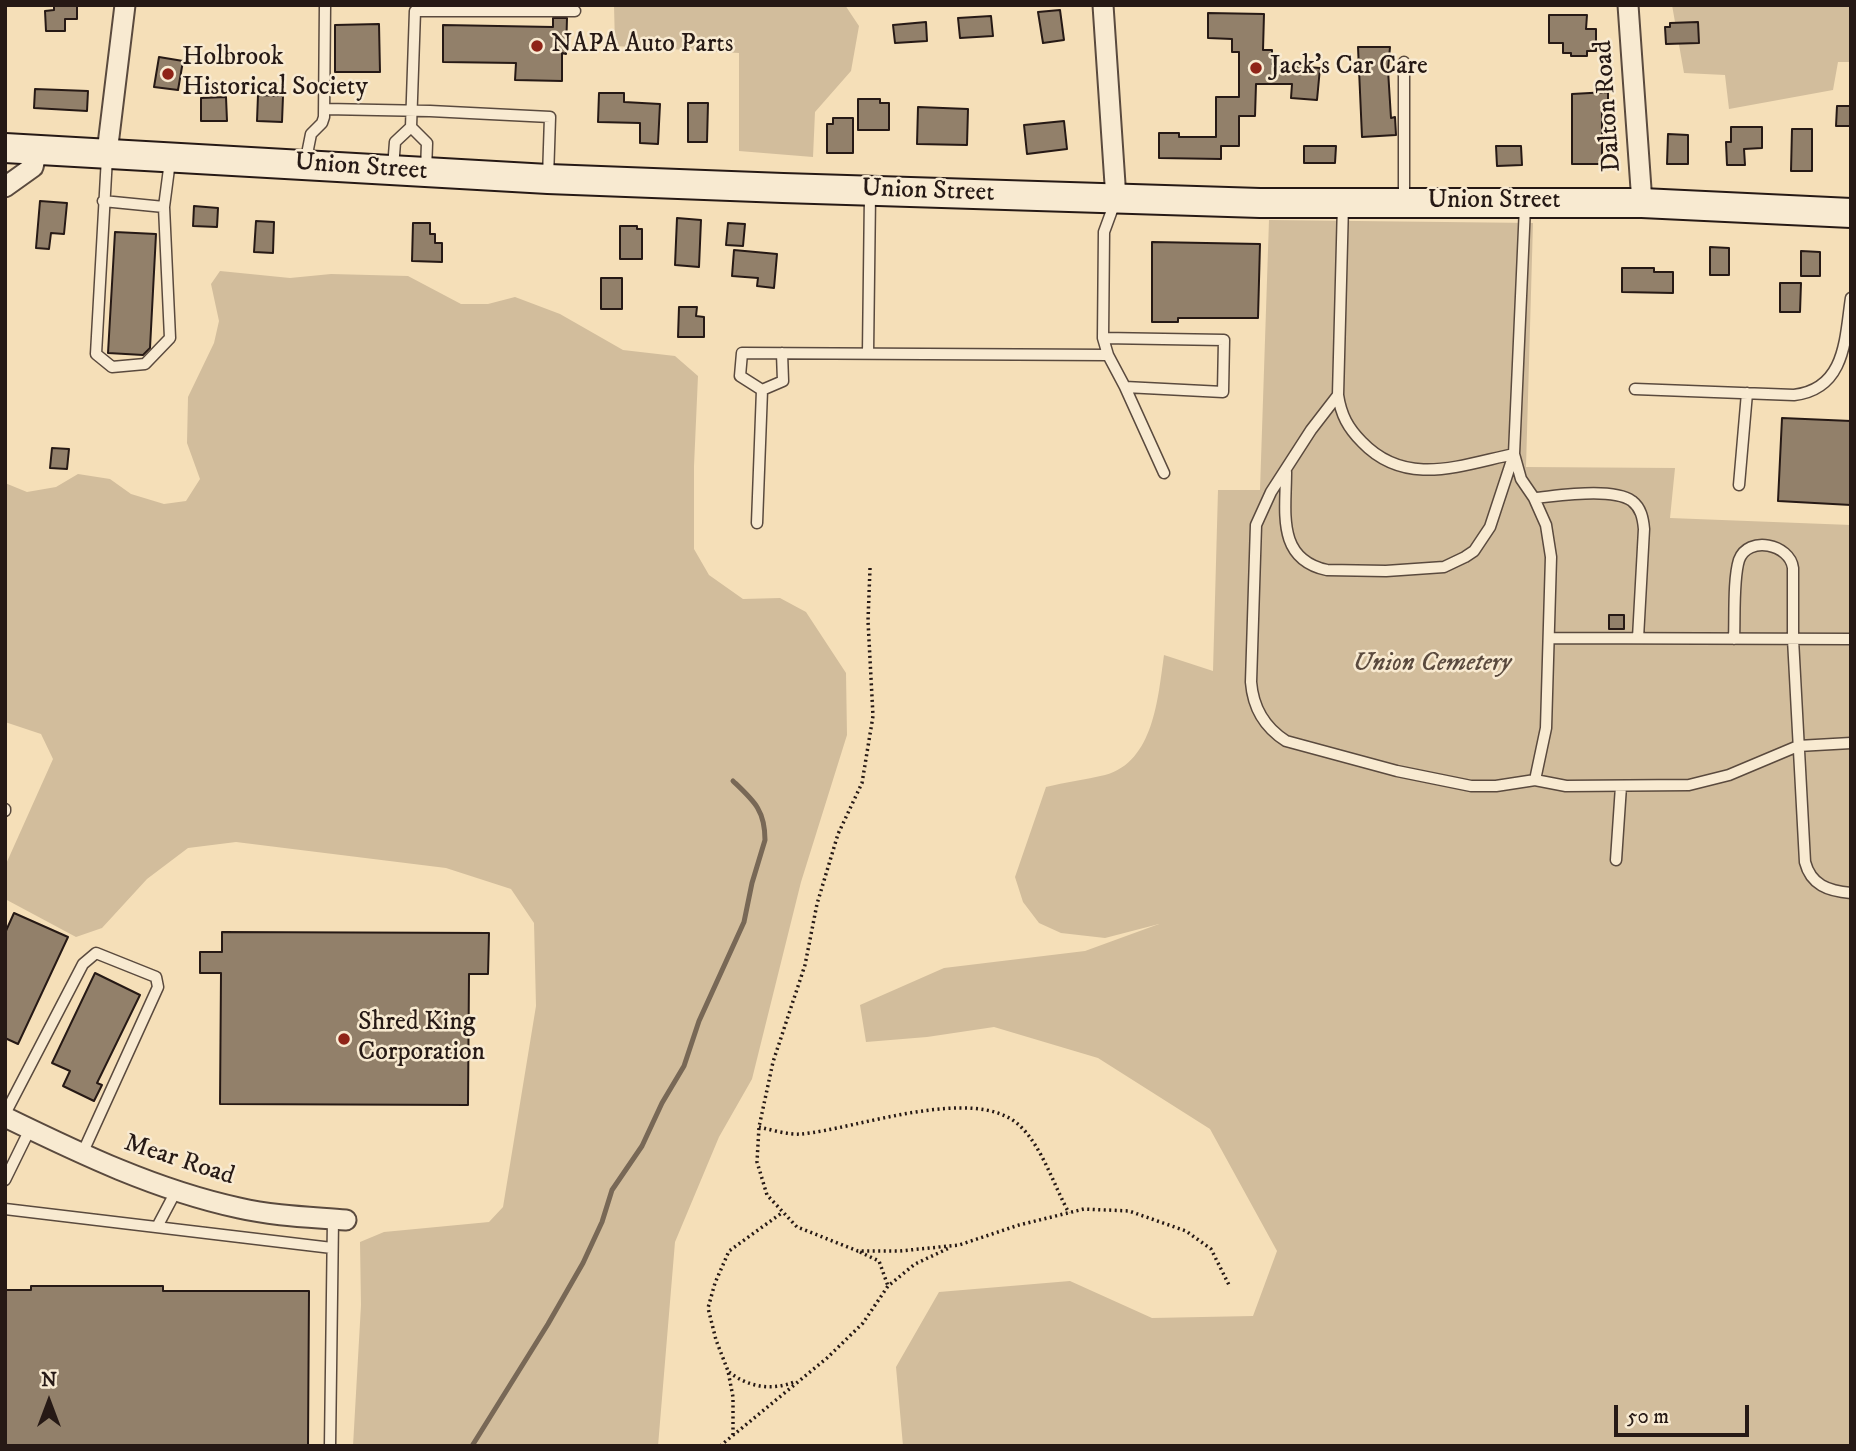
<!DOCTYPE html>
<style>
body{margin:0}
#map{position:relative;width:1856px;height:1451px;overflow:hidden;background:#f5dfb8;font-family:"IM FELL DW Pica",serif}
canvas{display:block}
.frame{position:absolute;inset:0;border:7px solid #261915;pointer-events:none}
.north{position:absolute;left:14px;top:1367px;width:70px;height:70px;-webkit-text-stroke:5px #f8ead1;paint-order:stroke;rotate:0deg;font-size:19px;font-weight:700;line-height:28px;text-align:center;color:#261915}
.north::after{content:'';display:block;margin:auto;width:24px;height:32px;background:#261915;clip-path:polygon(50% 0,100% 100%,50% 72%,0 100%)}
.scale{position:absolute;left:1614px;top:1405px;width:135px;height:32px;box-sizing:border-box;border:4px solid #261915;border-top:0;padding-left:9px;font-size:21px;line-height:24px;white-space:nowrap;color:#261915;-webkit-text-stroke:5px #f8ead1;paint-order:stroke}
</style>
<div id="map">
<canvas width="1856" height="1451"></canvas>
<div class="frame"></div>
<div class="north">N</div>
<div class="scale">50 m</div>
</div>
<script>
const ctx = document.querySelector('canvas').getContext('2d');
ctx.lineJoin = 'round';
function paint(path, color) { ctx.fillStyle = color; ctx.fill(path, 'evenodd'); }
function trace(path, color, width, dash) { ctx.strokeStyle = color; ctx.lineWidth = width; ctx.lineCap = dash ? 'butt' : 'round'; ctx.setLineDash(dash || []); ctx.stroke(path); }
function drawText(font, color, halo, rows, align = 'center') {
  ctx.font = font + ' "IM FELL DW Pica",serif'; ctx.lineWidth = 5; ctx.setLineDash([]); ctx.textBaseline = 'middle'; ctx.strokeStyle = halo; ctx.fillStyle = color; for (const [text, x, y, turn = 0] of rows) {
    ctx.save(); ctx.translate(x, y); ctx.rotate((+turn || 0) * Math.PI / 180); ctx.textAlign = isNaN(turn) ? turn : align; if (halo) ctx.strokeText(text, 0, 0); ctx.fillText(text, 0, 0); ctx.restore();
  }
}
const green = new Path2D(`
 M614,5H845L859,26L851,71L815,112L813,157L739,151V53L615,46Z
 M1672,5H1851V62H1838L1833,90L1729,109L1725,75L1684,73Z
 M1269,220L1533,223L1526,467L1675,468L1670,518L1851,525V1446H903L896,1367L939,1292L1070,1281L1152,1318L1253,1316L1277,1251L1210,1129L1098,1058L994,1027L927,1037L866,1042L860,1005L944,968L1085,951L1159,924L1105,938L1061,933L1039,923L1023,902L1015,877L1046,787C1065,782 1085,780 1105,775C1154,762 1158,697 1164,655L1213,671L1218,490H1260Z
 M220,271L290,278L331,274L408,276L461,304H488L515,297L560,314L623,350L675,356L698,376L694,466V549L709,575L743,599L780,598L806,612L846,673L847,735L801,882L752,1079L719,1137L675,1242L658,1446H353L361,1305L360,1242L384,1232L489,1222L503,1207L536,1006L534,923L511,889L446,868L236,842L188,848L147,879L102,928L76,937L5,899L6,864L53,759L41,734L5,722V483L27,492L56,487L78,474L110,479L131,494L164,504L186,501L200,479L187,443L188,397L214,343L219,321L211,284Z`);
const stream = new Path2D(`
 M472,1446L548,1324L583,1263L602,1222L612,1190L642,1146L662,1103L684,1066L699,1021L744,922L752,883L765,840C765,810 754,801 733,781`);
const building = new Path2D(`
 M54,5H77V19H65V31H46L45,11L54,10Z
 M1060,10L1064,40L1043,43L1038,12Z
 M1208,13L1264,14L1263,50H1272V64L1320,68L1317,100L1291,98L1292,84H1256L1255,116H1239V146H1221V159L1159,158V133H1179V137H1216V97H1239V52H1232V39L1208,38Z
 M1549,15H1587L1586,29H1596V51H1587V56H1571V53H1563V43H1549Z
 M991,16L993,36L960,38L958,18Z
 M553,18H567L566,54L562,53V81L515,80L516,63L443,62V25L553,27Z
 M926,22L927,41L895,43L893,25Z
 M1698,22L1699,43L1666,44L1665,27H1670V23Z
 M379,24L380,72H335V25Z
 M1358,47H1390L1388,70L1391,118L1395,117L1396,135L1362,137Z
 M159,57L183,61L178,90L154,87Z
 M35,89L88,91L87,111L34,108Z
 M1608,92V110H1602V164H1572V94Z
 M599,93H624V102L660,104L658,144L640,143V123L598,122Z
 M258,95L283,96L282,122L257,121Z
 M226,97L227,121H201V98Z
 M858,99H880V103H889V130H858Z
 M688,103H708L707,142H688Z
 M1837,106H1851V126H1836Z
 M918,107L968,109L967,145L917,144Z
 M833,118H853V153H827V124H833Z
 M1064,121L1067,149L1027,154L1024,125Z
 M1731,127H1762V148L1744,149L1745,165H1727L1726,142H1731Z
 M1792,129H1812V171H1791Z
 M1668,134L1688,135V164H1667Z
 M1304,146H1336L1335,163H1304Z
 M1496,146H1521L1522,165L1497,166Z
 M40,201L67,203L64,234L51,233L49,249L36,248Z
 M194,206L218,208L217,227L193,226Z
 M677,218L701,220L699,267L675,265Z
 M256,221L274,222L273,253L254,252Z
 M413,223H430V234H435V243H442V262L412,261Z
 M728,223L745,224L743,246L726,245Z
 M620,226H637V229H642V259H620Z
 M115,232L156,234L150,348L143,355L108,353Z
 M1152,242L1260,244L1258,318H1178V322H1152Z
 M1710,247L1729,248V275H1710Z
 M734,250L777,254L774,288L757,286L758,278L732,276Z
 M1801,251L1820,252V276H1801Z
 M1622,268H1654V272H1673V293L1622,292Z
 M601,278H622V309H601Z
 M1780,283H1801L1800,312H1780Z
 M679,307H697L696,316L704,317V337H678Z
 M1782,418L1851,421V505L1778,501Z
 M52,448L69,449L67,469L50,468Z
 M1609,615H1624V629H1609Z
 M14,913L68,937L18,1044L5,1038V933Z
 M222,932L489,933L488,974H469L468,1105L220,1104L221,973H200V952H222Z
 M95,973L140,995L97,1083L102,1085L94,1101L63,1086L70,1071L52,1063Z
 M31,1286H163V1291H309L308,1446H5V1290H31Z`);
const path = new Path2D(`
 M870,568L868,621L873,716L862,783L838,834L817,904L805,965L773,1062L759,1127L757,1162L767,1195L797,1227L858,1251H900L959,1245L1019,1225L1084,1209L1129,1211L1186,1231L1211,1249L1229,1285
 M759,1127C772,1130 788,1135 801,1134C857,1129 974,1084 1019,1125C1042,1146 1054,1186 1069,1213
 M860,1252L879,1261L888,1286
 M729,1372C748,1387 772,1391 794,1382
 M733,1435V1397L728,1371L716,1340L708,1308L715,1283L729,1251L783,1212
 M720,1446L827,1358L863,1323L888,1286L915,1264L949,1248`);
const lane = new Path2D(`
 M1404,62V201
 M325,109L430,111L550,117L548,178
 M107,157L96,354L112,367L145,364L170,338L164,207L170,161
 M305,164L311,134L322,123L324,117L325,5
 M393,168L395,142L411,127
 M426,171L427,143L411,127L415,11H575
 M103,201L164,207
 M1103,338L1224,340L1223,392L1125,387L1108,355
 M868,353L870,195
 M1125,387L1164,473
 M1635,389L1794,395C1846,389 1845,338 1851,298
 M762,390L783,381L782,353
 M1338,395L1311,430L1271,492L1256,525L1251,682C1253,708 1264,727 1286,741L1397,771L1471,786H1496L1535,780L1546,728L1551,557L1546,525L1534,498L1521,479L1514,454C1461,465 1406,488 1362,442C1348,428 1341,415 1338,395L1343,204
 M1286,472C1286,512 1276,559 1327,570L1386,571L1444,567L1465,557L1474,551L1490,527L1514,454L1525,206
 M1739,485L1747,393
 M1534,498C1558,496 1612,487 1632,501C1641,508 1643,518 1644,529L1638,638
 M757,523L762,390L740,376L742,353L1108,355L1103,338L1104,232L1115,202
 M1549,638L1851,639
 M1734,639C1735,618 1733,579 1739,560C1748,535 1790,544 1793,568V639L1805,862C1811,885 1828,891 1851,893
 M1535,780L1566,786L1689,785L1729,775L1798,746L1851,743
 M5,809V811
 M1616,860L1621,786
 M5,1114L83,964L96,953L156,977L158,987L82,1154
 M5,1180L30,1129
 M5,1209L332,1248
 M157,1227L176,1191
 M330,1446L333,1219`);
const street = new Path2D(`
 M1103,5L1116,199
 M1628,5L1642,203
 M107,153L125,5
 M5,187L33,167L37,150
 M5,1117C81,1154 156,1190 239,1208C274,1216 310,1217 346,1220`);
const secondary = new Path2D(`
 M5,148L548,179L783,188L1260,203H1642L1851,213`);
const markers = [
 [537,46,7,"#8f2418"],
 [1256,68,7,"#8f2418"],
 [168,74,7,"#8f2418"],
 [344,1039,7,"#8f2418"]
];
const poiNames = [
 ["NAPA Auto Parts",551,46],
 ["Holbrook",182,59],
 ["Historical Society",182,89],
 ["Jack's Car Care",1270,68],
 ["Shred King",358,1024],
 ["Corporation",358,1054]
];
const streetNames = [
 ["Dalton Road",1609,106,-94],
 ["Union Street",361,168,4],
 ["Union Street",928,192,2],
 ["Union Street",1494,202],
 ["Mear Road",179,1161,18]
];
const parkNames = [
 ["Union Cemetery",1432,665]
];
paint(green, '#d2bd9c');
trace(stream, '#786856', 5);
paint(building, '#92806a');
trace(building, '#261915', 2);
trace(lane, '#5a4a3e', 13);
trace(street, '#5a4a3e', 23);
trace(secondary, '#261915', 32);
trace(path, '#261915', 3.5, [2, 3.5]);
trace(lane, '#f8ead1', 10);
trace(street, '#f8ead1', 19);
trace(secondary, '#f8ead1', 28);
for (const [x, y, r, color] of markers) { const dot = new Path2D(); dot.arc(x, y, r, 0, 2 * Math.PI); ctx.fillStyle = color; ctx.fill(dot); trace(dot, '#f8ead1', 2.5); }
drawText('26px', '#261915', '#f8ead1', poiNames, 'left');
drawText('26px', '#261915', '#f8ead1', streetNames);
drawText('italic 26px', '#5a4a3e', '#f8ead1', parkNames);
</script>
